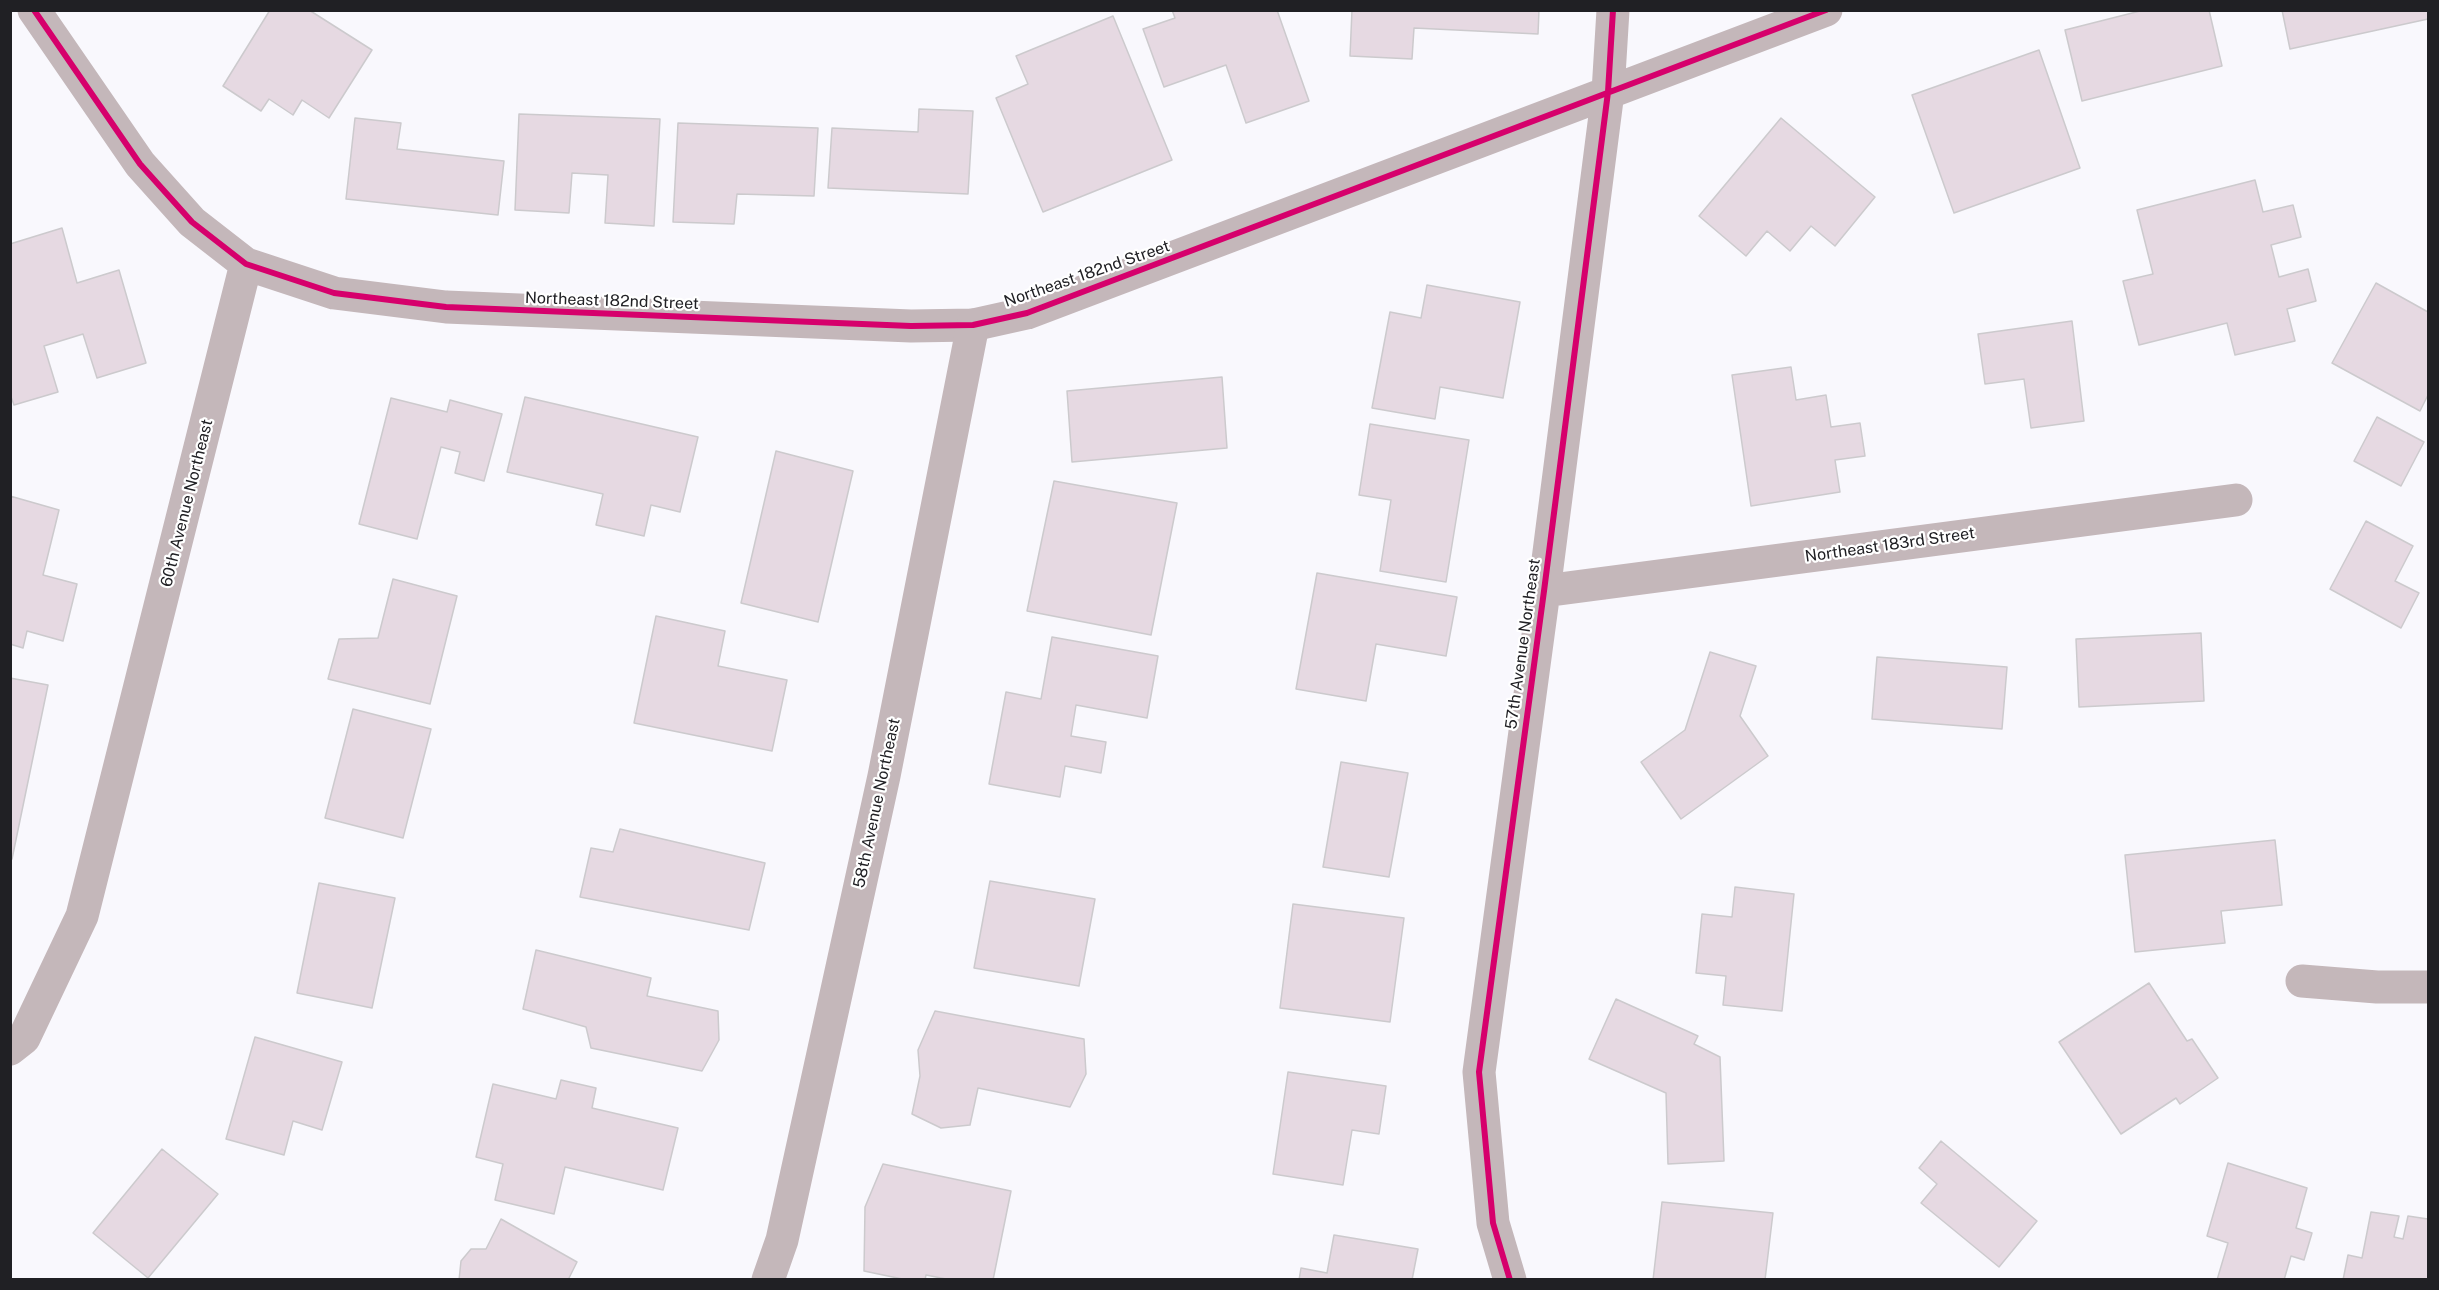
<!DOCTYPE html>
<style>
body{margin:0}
#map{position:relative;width:2439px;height:1290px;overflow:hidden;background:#f9f8fd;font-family:"Public Sans",sans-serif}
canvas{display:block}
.frame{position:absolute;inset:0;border:12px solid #202024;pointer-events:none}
</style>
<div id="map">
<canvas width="2439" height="1290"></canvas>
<div class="frame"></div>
</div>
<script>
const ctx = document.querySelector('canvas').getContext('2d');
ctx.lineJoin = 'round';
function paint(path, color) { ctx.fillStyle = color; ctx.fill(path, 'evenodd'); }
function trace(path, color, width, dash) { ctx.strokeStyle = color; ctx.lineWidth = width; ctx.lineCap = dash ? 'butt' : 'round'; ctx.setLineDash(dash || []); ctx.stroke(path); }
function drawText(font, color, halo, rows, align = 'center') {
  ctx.font = font + ' "Public Sans",sans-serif'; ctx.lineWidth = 4.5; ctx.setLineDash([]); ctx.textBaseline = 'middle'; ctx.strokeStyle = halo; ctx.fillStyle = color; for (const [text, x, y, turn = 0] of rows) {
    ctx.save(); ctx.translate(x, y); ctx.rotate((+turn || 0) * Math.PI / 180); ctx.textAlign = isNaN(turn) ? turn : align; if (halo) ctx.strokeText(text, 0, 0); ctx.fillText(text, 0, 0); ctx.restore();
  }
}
const building = new Path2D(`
 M270,10H309L372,50L329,118L302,100L293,115L269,99L261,111L223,86Z
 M1172,10H1277L1309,101L1246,123L1226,65L1164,87L1143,29L1175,18Z
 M1352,10H1539L1538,34L1414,28L1412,59L1350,56Z
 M2144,10H2209L2222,66L2082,101L2065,30Z
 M2282,10H2428V19L2290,49Z
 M1113,16L1172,160L1043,212L996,98L1028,84L1016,56Z
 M2039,50L2080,168L1954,213L1912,95Z
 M919,109L973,111L968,194L828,188L832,128L918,132Z
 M519,114L660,119L654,226L605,223L608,175L572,173L569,213L515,210Z
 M355,118L401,123L397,149L504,161L498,215L346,199Z
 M1781,118L1875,197L1835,246L1811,226L1790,251L1767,231L1746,256L1699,216Z
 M678,123L818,128L814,196L737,194L734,224L673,222Z
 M2255,180L2263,212L2293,205L2301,237L2271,245L2279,277L2308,269L2316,301L2287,309L2295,341L2235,355L2227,323L2139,345L2123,281L2153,274L2137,210Z
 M62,228L77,283L119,270L146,363L97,378L83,334L44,346L58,392L14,405L10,394V244Z
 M2376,283L2428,312V395L2420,411L2332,363Z
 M1427,285L1520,302L1503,398L1440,387L1435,419L1372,408L1390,312L1421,318Z
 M2072,321L2084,421L2031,428L2024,379L1985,384L1978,334Z
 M1791,367L1796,400L1826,395L1831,427L1860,423L1865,456L1835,460L1840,492L1751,506L1732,375Z
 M1222,377L1227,448L1072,462L1067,391Z
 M525,397L698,437L680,512L651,505L644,536L596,525L603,494L507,472Z
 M391,398L447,412L450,400L502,414L484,481L455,473L460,452L441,447L417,539L359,524Z
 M2377,417L2424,442L2401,486L2354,461Z
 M1370,424L1469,440L1446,582L1380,571L1391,500L1359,495Z
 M776,451L853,471L818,622L741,603Z
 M1054,481L1177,503L1151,635L1027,611Z
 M10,496L59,510L43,575L77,584L63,641L27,631L23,648L10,644Z
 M2366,521L2413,546L2395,581L2419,593L2401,628L2330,589Z
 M1317,573L1457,597L1446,656L1376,644L1366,701L1296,689Z
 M393,579L457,596L430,704L328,679L339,639L378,638Z
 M656,616L725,631L718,666L787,680L772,751L634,723Z
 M2201,633L2204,701L2079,707L2076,639Z
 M1052,637L1158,656L1147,718L1076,705L1071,736L1106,742L1101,773L1065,766L1060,797L989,784L1006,692L1041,699Z
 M1710,652L1756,666L1740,716L1768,756L1681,819L1641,762L1685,730Z
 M1877,657L2007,667L2002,729L1872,719Z
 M10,678L48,685L12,859L10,858Z
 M353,709L431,729L403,838L325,818Z
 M1341,762L1408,773L1389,877L1323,867Z
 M620,829L765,863L749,930L580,897L591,848L613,852Z
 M2275,840L2282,905L2221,911L2225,943L2135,952L2125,855Z
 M990,881L1095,899L1079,986L974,968Z
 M319,883L395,898L372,1008L297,993Z
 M1735,887L1794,894L1782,1011L1723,1005L1726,976L1696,973L1702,914L1732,917Z
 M1293,904L1404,918L1390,1022L1280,1008Z
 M536,950L651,978L647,996L718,1011L719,1040L702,1071L591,1048L586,1027L523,1009Z
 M2149,983L2187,1041L2192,1039L2218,1078L2180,1104L2176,1098L2121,1134L2059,1042Z
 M1616,999L1698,1036L1694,1044L1720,1057L1724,1161L1668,1164L1666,1093L1589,1059Z
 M935,1011L1084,1039L1086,1074L1070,1107L978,1088L970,1125L941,1128L912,1114L920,1076L918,1050Z
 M255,1037L342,1062L322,1130L293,1121L284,1155L226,1139Z
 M1288,1072L1386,1086L1379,1134L1352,1130L1343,1185L1273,1174Z
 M561,1080L596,1088L592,1108L678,1128L663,1190L565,1167L554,1214L495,1200L503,1164L476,1157L493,1084L556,1099Z
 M1941,1141L2037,1221L1999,1267L1921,1203L1937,1184L1919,1168Z
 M162,1149L218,1194L148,1278L93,1233Z
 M2228,1163L2307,1188L2296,1228L2312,1233L2304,1260L2291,1256L2284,1280H2217L2228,1243L2207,1236Z
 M883,1164L1011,1191L993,1280H951L926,1275L925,1280H907L864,1271L865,1207Z
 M1662,1202L1773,1213L1765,1280H1653Z
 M2371,1212L2399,1216L2394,1237L2403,1239L2408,1216L2428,1219V1280H2343L2348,1255L2362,1258Z
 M501,1219L577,1262L568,1280H459L461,1261L471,1249H486Z
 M1334,1235L1418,1249L1412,1280H1299L1301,1268L1327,1273Z`);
const minor = new Path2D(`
 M34,10L140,164L192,222L246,264L334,293L446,307L911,326L973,325L1027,313L1826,10
 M1544,591L2236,500
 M2302,981L2377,987H2428
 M10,1049L24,1038L82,916L246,264
 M1510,1280L1493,1223L1479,1072L1544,591L1608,92L1613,10`);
const tertiary = new Path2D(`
 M768,1280L782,1240L884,776L973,325`);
const cycleway = new Path2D(`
 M34,10L140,164L192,222L246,264L334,293L446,307L911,326L973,325L1027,313L1826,10
 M1510,1280L1493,1223L1479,1072L1544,591L1608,92L1613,10`);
const streetNames = [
 ["Northeast 182nd Street",1087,274,-19],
 ["Northeast 182nd Street",612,301,2],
 ["60th Avenue Northeast",187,503,-76],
 ["Northeast 183rd Street",1890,545,-8],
 ["57th Avenue Northeast",1523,644,-82],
 ["58th Avenue Northeast",877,803,-78]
];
paint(building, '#e6d9e2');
trace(building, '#cccacd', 1.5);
trace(minor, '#c4b7ba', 33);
trace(tertiary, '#c4b7ba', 33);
trace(cycleway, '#d6006c', 6);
drawText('16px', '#202024', '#fff', streetNames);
</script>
